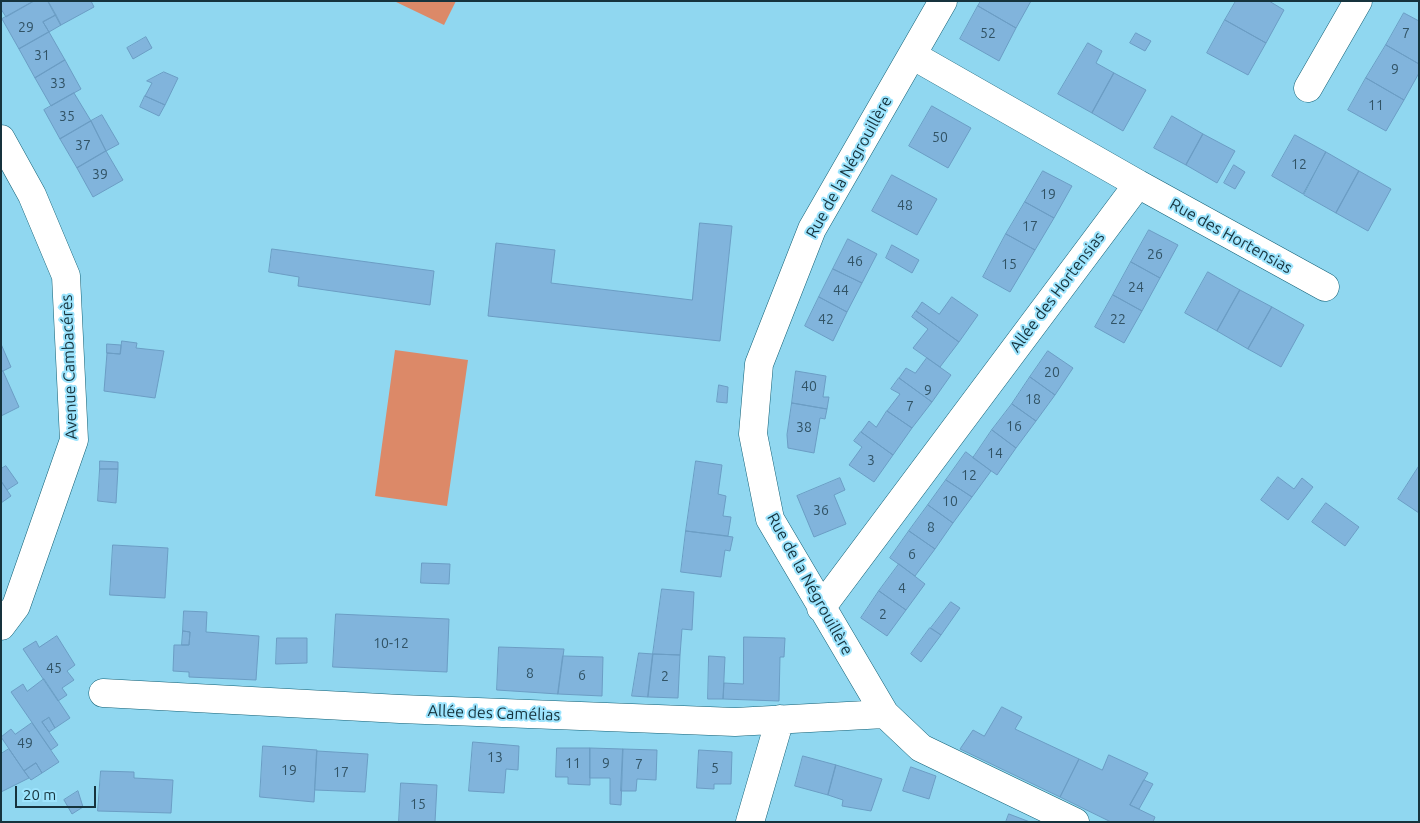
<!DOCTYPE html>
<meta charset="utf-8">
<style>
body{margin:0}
#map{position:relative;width:1420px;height:823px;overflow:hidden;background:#90d7f0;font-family:Ubuntu,sans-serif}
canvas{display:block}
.frame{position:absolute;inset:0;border:2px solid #16333d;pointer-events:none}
.scale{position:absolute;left:15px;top:786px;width:81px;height:22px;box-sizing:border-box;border:2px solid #16333d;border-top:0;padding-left:6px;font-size:15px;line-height:18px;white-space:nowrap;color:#16333d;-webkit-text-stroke:4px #9de4fd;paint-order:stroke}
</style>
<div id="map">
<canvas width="1420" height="823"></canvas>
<div class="frame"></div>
<div class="scale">20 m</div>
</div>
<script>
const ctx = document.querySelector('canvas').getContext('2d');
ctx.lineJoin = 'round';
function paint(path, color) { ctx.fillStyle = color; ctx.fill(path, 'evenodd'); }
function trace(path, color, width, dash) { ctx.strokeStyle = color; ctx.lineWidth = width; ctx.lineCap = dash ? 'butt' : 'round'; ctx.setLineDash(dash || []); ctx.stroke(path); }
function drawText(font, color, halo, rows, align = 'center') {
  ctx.font = font + ' Ubuntu,sans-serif'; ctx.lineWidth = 4; ctx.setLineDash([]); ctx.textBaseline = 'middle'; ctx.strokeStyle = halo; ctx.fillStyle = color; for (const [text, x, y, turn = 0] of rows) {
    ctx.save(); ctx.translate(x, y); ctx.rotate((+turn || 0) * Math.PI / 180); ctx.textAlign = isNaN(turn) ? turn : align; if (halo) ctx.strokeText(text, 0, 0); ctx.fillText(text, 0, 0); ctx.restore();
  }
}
const green = new Path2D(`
 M394,1H456L444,25Z
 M395,350L468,360L447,506L375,496Z`);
const building = new Path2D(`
 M1,1H34L6,17L1,9Z
 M34,1H48L56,15L43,22L49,32L19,49L2,19Z
 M48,1H91L94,7L61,25Z
 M981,1H1031L1016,28L978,6Z
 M1236,1H1269L1284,10L1266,43L1225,20Z
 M978,6L1016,28L999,61L960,39Z
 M1404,13L1419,21V64L1386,45Z
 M56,15L61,25L49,32L43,22Z
 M1225,20L1266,43L1248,75L1207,53Z
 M49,32L65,60L35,78L19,49Z
 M1136,33L1151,41L1145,51L1130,43Z
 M146,37L152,48L133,59L127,48Z
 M1088,43L1102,51L1096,63L1114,73L1092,113L1058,94Z
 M1386,45L1419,64V73L1404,100L1366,78Z
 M65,60L81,89L51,106L35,78Z
 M164,72L178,78L165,105L145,96L152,83L147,81Z
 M1114,73L1146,90L1123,131L1092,113Z
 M1366,78L1404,100L1386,131L1348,110Z
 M74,93L91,121L60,139L44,110Z
 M145,96L165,105L159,116L140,107Z
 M932,106L971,128L948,168L909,146Z
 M102,115L119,144L106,151L91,121Z
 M1172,116L1203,134L1186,165L1154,148Z
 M91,121L106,151L77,168L60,139Z
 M1203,134L1235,151L1217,183L1186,165Z
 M1295,135L1326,152L1303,194L1272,176Z
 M106,151L123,180L93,197L77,168Z
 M1326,152L1359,171L1336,213L1304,195Z
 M1234,165L1245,172L1235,189L1224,183Z
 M1043,171L1072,186L1054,218L1025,202Z
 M1359,171L1391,189L1368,231L1336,213Z
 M892,175L937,199L917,235L872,211Z
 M1025,202L1054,218L1035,250L1006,234Z
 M700,223L732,226L720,341L488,316L496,243L555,250L551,283L692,300Z
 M1149,230L1178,245L1160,278L1131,262Z
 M1006,234L1035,250L1010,292L983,277Z
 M848,239L877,254L862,283L833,269Z
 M892,245L919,260L912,273L886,258Z
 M272,249L434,271L430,305L298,286L299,277L269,272Z
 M1131,262L1160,278L1142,311L1113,295Z
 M833,269L862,283L847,312L819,297Z
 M1208,272L1240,290L1217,331L1185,313Z
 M1240,290L1272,307L1248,349L1217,331Z
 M1113,295L1142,311L1124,343L1095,327Z
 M819,297L847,312L833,341L805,326Z
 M952,297L978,315L959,342L916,311L922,302L939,314Z
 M1272,307L1304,325L1281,367L1248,349Z
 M916,311L959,342L940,367L913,348L928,329L912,317Z
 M122,341L137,343L136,348L164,351L155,398L104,391L107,353L120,354Z
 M1,344L11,367L1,372Z
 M107,344L121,345L120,354L107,353Z
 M1048,351L1073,368L1055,395L1030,377Z
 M927,358L951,375L932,402L899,378L906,368L915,373Z
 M3,371L19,407L1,416V372Z
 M796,371L826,376L823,397H829L827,409L792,403Z
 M1030,377L1055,395L1036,421L1012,404Z
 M899,378L932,402L912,428L887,411L900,394L891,389Z
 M719,385L728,387L727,403L717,402Z
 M792,403L827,409L825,419L820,418L814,453L788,448L787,435Z
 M1012,404L1036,421L1016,448L992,430Z
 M887,411L912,428L893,455L861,432L869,421L876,427Z
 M992,430L1016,448L997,475L973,458Z
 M861,432L893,455L874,482L849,465L862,447L854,441Z
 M966,452L991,471L972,497L946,480Z
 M100,461L118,462V469H100Z
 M696,461L722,465L718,494L726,496L723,516L731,517L728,536L686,531Z
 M6,466L18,483L7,490L1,481V469Z
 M1419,466V513L1398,499Z
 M100,469H118L116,503L98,501Z
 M1278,477L1294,489L1302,478L1313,487L1288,520L1261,500Z
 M840,478L845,490L834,495L846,524L814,537L797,496Z
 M946,480L972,497L953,523L928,505Z
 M1,481L11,496L1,503Z
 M1326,503L1359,527L1345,546L1312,522Z
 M928,505L953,523L935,549L909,531Z
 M686,531L733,537L730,551L725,550L721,577L681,572Z
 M909,531L935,549L915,576L890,558Z
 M113,545L168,548L165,598L110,595Z
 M422,563L450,564L449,584L421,583Z
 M899,564L925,584L906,610L879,591Z
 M662,589L694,592L692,630L682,629L680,655L653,654Z
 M879,591L906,610L887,636L861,618Z
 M951,602L960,608L941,635L931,628Z
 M184,611L207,612L206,632L259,636L256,680L189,677V672L173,671L174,645H189L190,632L183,631Z
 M336,614L449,619L447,672L333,667Z
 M930,628L941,635L921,662L911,654Z
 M183,631L190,632L189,645H182Z
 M57,636L75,665L67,671L74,680L62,688L67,695L58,701L23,649L36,641L39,647Z
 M744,637L785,638L784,657H780L779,701L723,699L724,683L743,684Z
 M277,638H307V663L276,664Z
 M499,647L564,649L558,694L497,690Z
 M639,653L653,654L648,697L632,696Z
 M653,654L680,655L678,698L648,697Z
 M563,656L603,657L602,696L558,694Z
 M709,656L725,657L723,699H708Z
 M44,679L70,718L55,728L49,717L42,722L58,745L51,750L11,692L23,684L27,691Z
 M1002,707L1022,717L1015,729L1079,759L1060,797L960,749L973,730L984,736Z
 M49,718L55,728L49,732L42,722Z
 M32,723L59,762L42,773L36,763L24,771L1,737L11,729L15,734Z
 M473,742L519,746L518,770L506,769L504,793L469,791Z
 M263,746L317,750L314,802L260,797Z
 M557,748H590V785L568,784V777H556Z
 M590,748L623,749L621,805L610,804V778H590Z
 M9,749L29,778L1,792V754Z
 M623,749L657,750L656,780L637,779L636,791H621Z
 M699,750L732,752L731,784H714V789L697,788Z
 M317,751L368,754L365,792L315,790Z
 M1109,755L1148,773L1130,805L1155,817L1153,822H1111L1060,797L1079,759L1102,770Z
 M803,756L836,765L828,795L795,786Z
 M36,763L42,773L31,780L24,771Z
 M836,765L882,779L871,811L842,806L843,800L828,795Z
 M911,767L936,776L929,799L903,791Z
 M101,771L134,772V778L173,780L171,813L98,811Z
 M1144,780L1153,784L1139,809L1130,805Z
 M401,783L437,785L435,822H399Z
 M78,791L83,807L72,814L64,800Z
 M1009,814L1030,822H1006Z`);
const minor = new Path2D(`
 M943,1L812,229L759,364L753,434L770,519L885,714L921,748L1075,822
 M1308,88L1358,1
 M1,139L32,195L66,276L74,440L16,606L1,626
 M1138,184L1325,287
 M821,608L1138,184L912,55
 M103,693L400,709L735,722L885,714
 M750,822L780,719`);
const numberNames = [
 ["29",26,27],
 ["52",988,33],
 ["7",1406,33],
 ["31",42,55],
 ["9",1395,69],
 ["33",58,83],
 ["11",1376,105],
 ["35",67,116],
 ["50",940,137],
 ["37",83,145],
 ["12",1299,164],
 ["39",100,174],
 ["19",1048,194],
 ["48",905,205],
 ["17",1030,226],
 ["26",1155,254],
 ["46",855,261],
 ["15",1009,264],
 ["24",1136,287],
 ["44",841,290],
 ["42",826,319],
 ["22",1118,319],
 ["20",1052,372],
 ["40",809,386],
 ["9",928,390],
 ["18",1033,399],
 ["7",910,406],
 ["16",1014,426],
 ["38",804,427],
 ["14",995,453],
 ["3",871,460],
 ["12",969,475],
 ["10",950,501],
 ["36",821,510],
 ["8",931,527],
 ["6",912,554],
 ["4",902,588],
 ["2",883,614],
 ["10-12",391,643],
 ["45",54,668],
 ["8",530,673],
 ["6",582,675],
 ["2",665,676],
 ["49",25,743],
 ["13",495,757],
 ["11",573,763],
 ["9",606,763],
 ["7",639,764],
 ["5",715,768],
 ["19",289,770],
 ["17",341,772],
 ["15",418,804]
];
const streetNames = [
 ["Rue de la Négrouillère",849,167,-61],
 ["Rue des Hortensias",1231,236,29],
 ["Allée des Hortensias",1057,292,-53],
 ["Avenue Cambacérès",69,367,-92],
 ["Rue de la Négrouillère",810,584,61],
 ["Allée des Camélias",494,713,2]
];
paint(green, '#dc8968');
paint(building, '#81b4dc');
trace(building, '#6b9dc4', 1);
trace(minor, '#105f75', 29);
trace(minor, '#fff', 28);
drawText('14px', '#315365', null, numberNames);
drawText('16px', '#16333d', '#9de4fd', streetNames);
</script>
